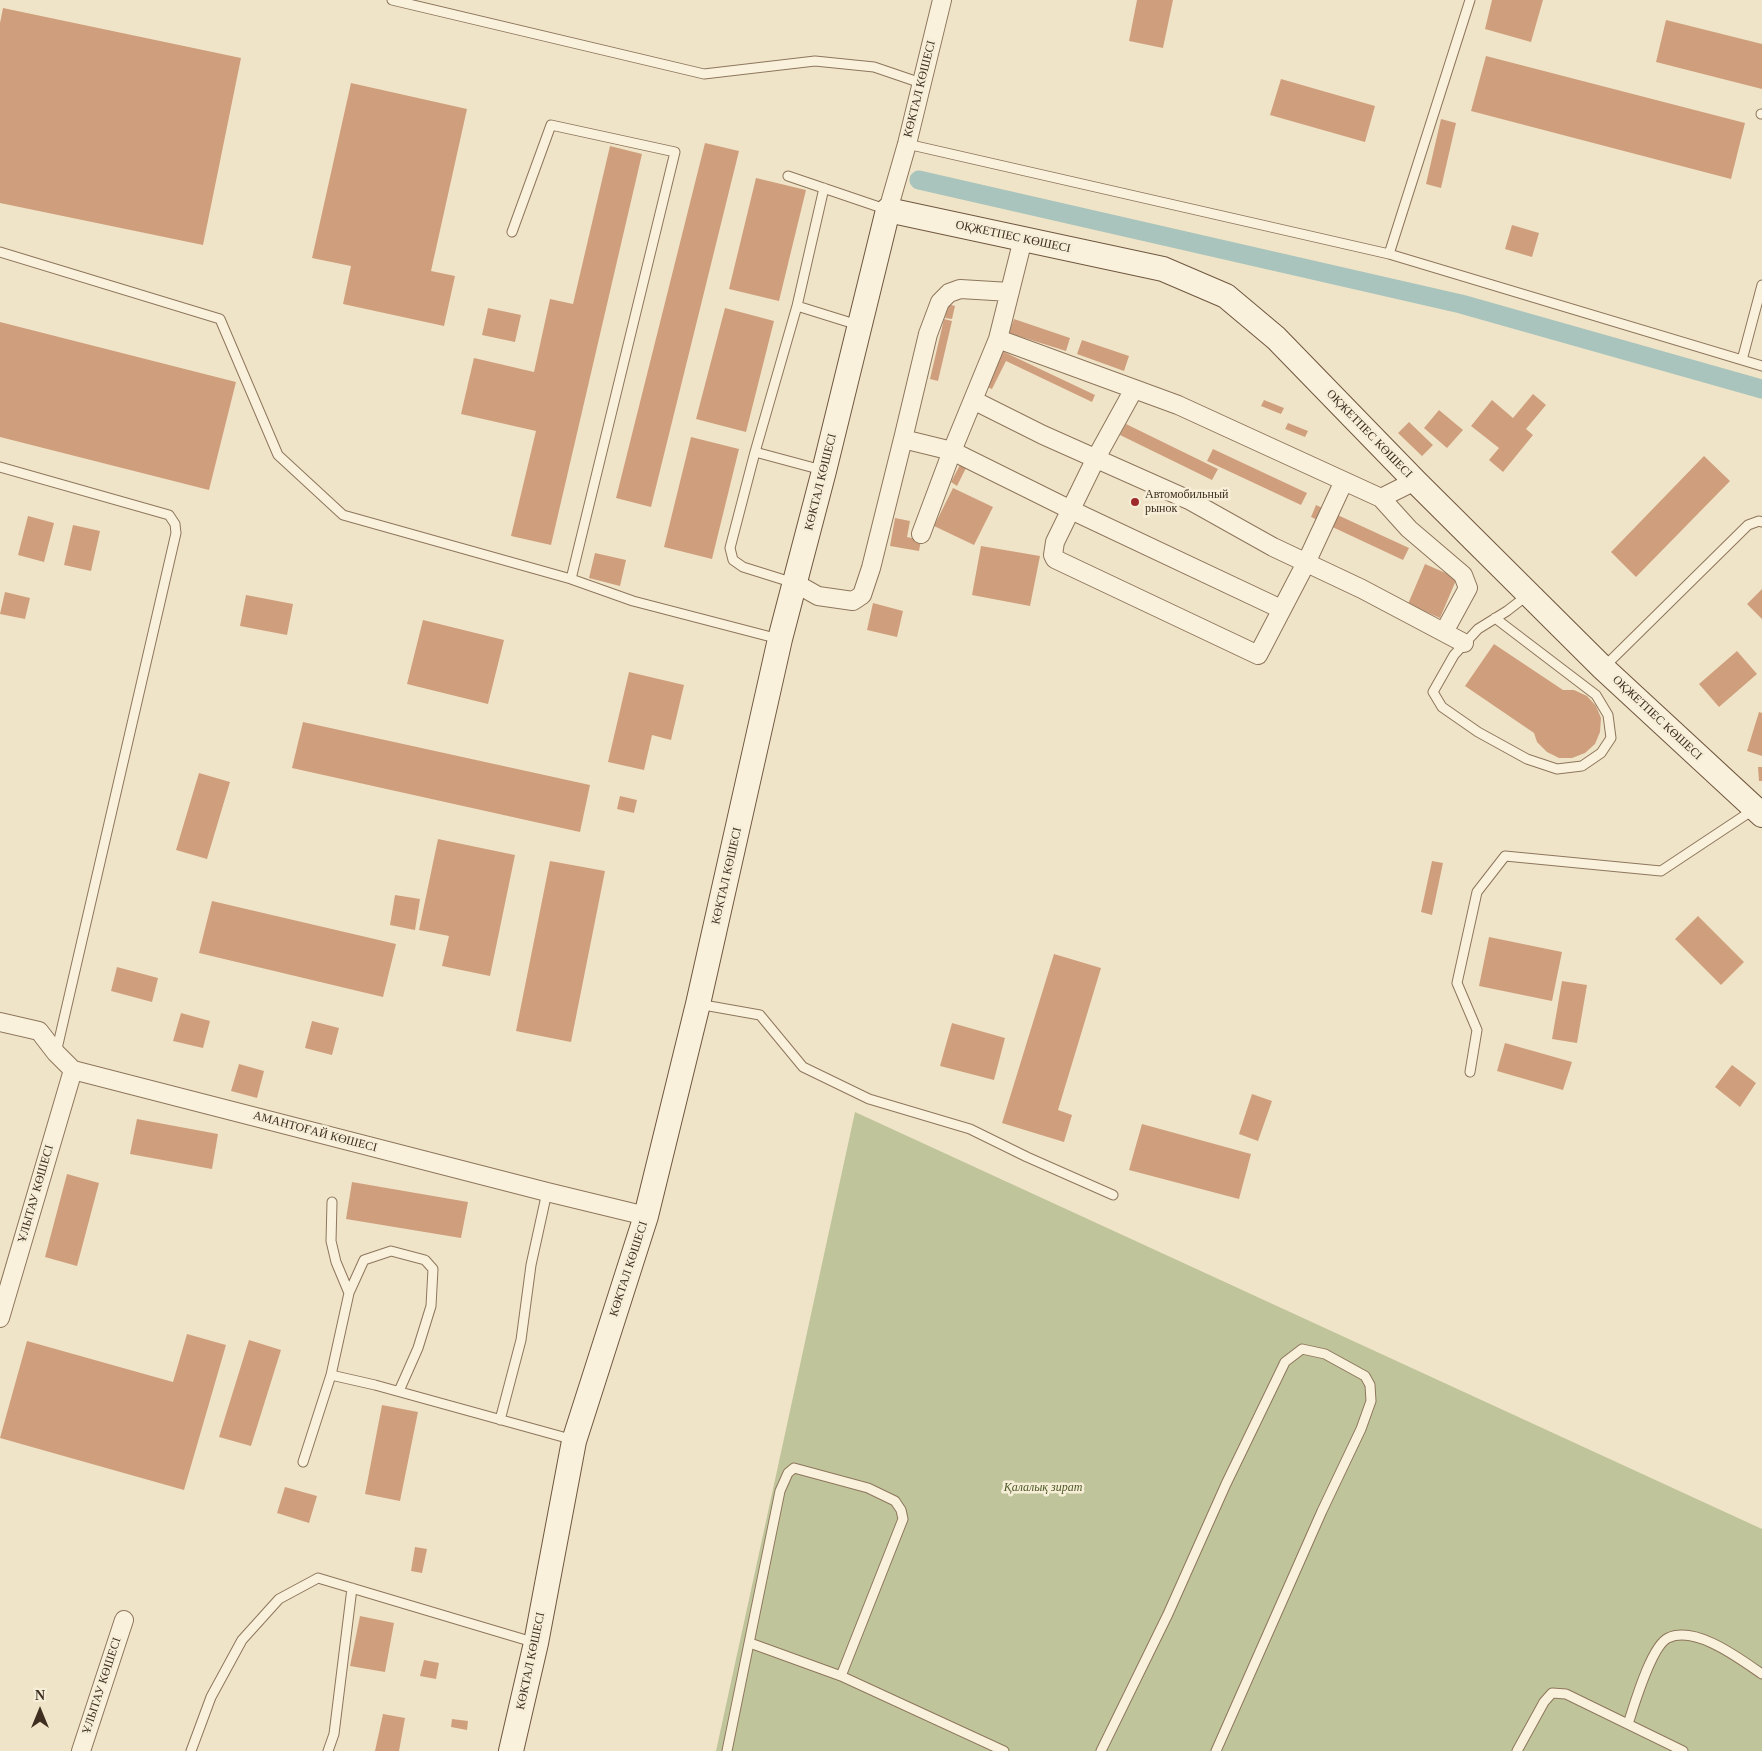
<!DOCTYPE html>
<meta charset="utf-8">
<style>
body{margin:0}
#map{position:relative;width:1762px;height:1751px;overflow:hidden;background:#f0e4c8;font-family:"Times New Roman",serif}
canvas{display:block}
.north{position:absolute;left:15px;top:1686px;width:50px;height:50px;-webkit-text-stroke:4px #f7eed8;paint-order:stroke;rotate:0deg;font-size:14px;font-weight:700;line-height:20px;text-align:center;color:#3d2e20}
.north::after{content:'';display:block;margin:auto;width:18px;height:22px;background:#3d2e20;clip-path:polygon(50% 0,100% 100%,50% 72%,0 100%)}
</style>
<div id="map">
<canvas width="1762" height="1751"></canvas>
<div class="north">N</div>
</div>
<script>
const ctx = document.querySelector('canvas').getContext('2d');
ctx.lineJoin = 'round';
function paint(path, color) { ctx.fillStyle = color; ctx.fill(path, 'evenodd'); }
function trace(path, color, width, dash) { ctx.strokeStyle = color; ctx.lineWidth = width; ctx.lineCap = dash ? 'butt' : 'round'; ctx.setLineDash(dash || []); ctx.stroke(path); }
function drawText(font, color, halo, rows, align = 'center') {
  ctx.font = font + ' "Times New Roman",serif'; ctx.lineWidth = 5; ctx.setLineDash([]); ctx.textBaseline = 'middle'; ctx.strokeStyle = halo; ctx.fillStyle = color; for (const [text, x, y, turn = 0] of rows) {
    ctx.save(); ctx.translate(x, y); ctx.rotate((+turn || 0) * Math.PI / 180); ctx.textAlign = isNaN(turn) ? turn : align; if (halo) ctx.strokeText(text, 0, 0); ctx.fillText(text, 0, 0); ctx.restore();
  }
}
const cemetery = new Path2D(`
 M855,1112L1762,1529V1751H716Z`);
const canal = new Path2D(`
 M919,180L1461,304L1762,389`);
const building = new Path2D(`
 M1137,0H1173L1163,48L1129,41Z
 M1492,0H1543L1531,42L1485,29Z
 M3,8L241,58L203,245L0,203V23Z
 M1666,20L1762,44V89L1656,62Z
 M1486,56L1745,123L1731,179L1471,111Z
 M1281,79L1375,106L1365,142L1270,115Z
 M351,83L467,109L431,271L455,276L444,326L343,304L351,266L312,258Z
 M1441,119L1456,123L1441,188L1426,184Z
 M705,143L739,151L651,507L616,498Z
 M610,146L642,154L551,545L511,536L536,431L461,414L474,358L534,372L550,299L573,304Z
 M756,178L806,190L779,301L729,289Z
 M1512,225L1539,233L1532,257L1505,249Z
 M948,304L955,306L952,319L945,318Z
 M488,308L521,315L515,342L482,335Z
 M725,308L774,321L746,432L696,419Z
 M944,319L952,321L938,381L930,379Z
 M1014,319L1070,338L1066,351L1009,333Z
 M0,322L236,382L209,490L0,437Z
 M1082,340L1129,356L1124,371L1077,354Z
 M1002,351L1095,395L1092,402L1006,361L992,389L985,386Z
 M1533,394L1546,405L1526,429L1533,435L1503,472L1489,460L1499,448L1471,426L1492,400L1513,418Z
 M1264,400L1284,408L1281,414L1261,406Z
 M1439,410L1463,430L1447,448L1424,428Z
 M1409,422L1433,445L1422,456L1398,433Z
 M1288,423L1308,431L1305,437L1285,429Z
 M1126,424L1218,469L1212,480L1120,435Z
 M691,437L739,449L712,559L664,547Z
 M1213,449L1307,493L1301,505L1207,461Z
 M1704,456L1730,481L1636,577L1611,552Z
 M961,463L967,466L957,486L951,482Z
 M953,488L993,507L974,545L934,526Z
 M1316,505L1409,548L1403,560L1311,517Z
 M28,516L54,523L44,562L18,555Z
 M895,518L910,521L907,537L921,540L919,551L890,546Z
 M73,525L100,531L91,571L64,565Z
 M981,546L1040,556L1030,606L972,595Z
 M595,553L626,560L620,586L589,578Z
 M1425,564L1457,578L1440,618L1408,604Z
 M1762,589V619L1747,604Z
 M5,592L30,598L25,619L0,614Z
 M246,595L293,604L287,635L240,626Z
 M873,603L903,611L897,637L867,630Z
 M423,620L504,640L488,704L407,684Z
 M1494,644L1563,690H1574L1587,696L1596,706L1601,718L1600,732L1595,744L1585,753L1572,758H1559L1547,752L1537,742L1534,733L1465,686Z
 M1737,651L1757,674L1719,707L1699,684Z
 M629,672L684,685L671,740L652,735L644,770L608,762Z
 M1759,712L1762,713V756L1747,751Z
 M303,722L590,785L580,832L292,768Z
 M1758,767H1762V781H1759Z
 M199,773L230,782L207,859L176,850Z
 M620,796L637,800L634,813L617,809Z
 M438,839L515,855L490,976L442,966L449,936L419,930Z
 M550,861L605,871L571,1042L516,1031Z
 M1432,861L1443,863L1432,915L1421,912Z
 M395,895L420,899L415,930L390,925Z
 M212,901L396,944L383,997L199,953Z
 M1698,916L1744,962L1721,985L1675,939Z
 M1489,937L1562,952L1552,1001L1479,986Z
 M1054,954L1101,968L1058,1110L1072,1115L1064,1142L1002,1123Z
 M117,967L158,978L152,1002L111,991Z
 M1562,981L1587,985L1577,1043L1552,1039Z
 M181,1013L210,1021L203,1048L173,1041Z
 M312,1021L339,1028L332,1055L305,1048Z
 M952,1023L1005,1038L994,1080L940,1066Z
 M1505,1043L1572,1062L1563,1090L1497,1071Z
 M239,1064L264,1071L257,1098L231,1091Z
 M1732,1065L1756,1083L1740,1107L1715,1087Z
 M1252,1094L1272,1101L1258,1141L1239,1134Z
 M137,1119L218,1134L212,1169L130,1154Z
 M1142,1124L1251,1154L1239,1199L1129,1170Z
 M67,1174L99,1183L77,1266L45,1257Z
 M352,1182L468,1202L461,1238L346,1219Z
 M187,1334L226,1345L184,1490L0,1438L27,1341L173,1382Z
 M249,1340L281,1350L251,1446L219,1437Z
 M382,1405L418,1412L400,1501L365,1494Z
 M285,1487L317,1496L309,1523L277,1513Z
 M415,1547L427,1549L422,1573L411,1571Z
 M360,1616L394,1623L385,1672L350,1666Z
 M424,1660L439,1663L436,1679L420,1676Z
 M383,1714L405,1718L399,1751H375Z
 M452,1719L468,1721L467,1730L451,1727Z`);
const lane = new Path2D(`
 M392,0L704,74L815,61L874,67L921,83
 M1761,114H1762
 M907,144L1389,254L1762,366
 M788,176L888,210
 M512,232L551,125L675,152L571,579
 M0,252L220,319L278,455L343,515L571,579L633,601L779,639
 M1389,254L1470,0
 M797,306L858,325
 M1742,360L1762,285
 M755,452L822,470
 M0,467L169,515L175,524L176,533L56,1053
 M794,583L743,567L733,560L730,548L755,452L797,306L824,188
 M1495,618L1596,695L1608,715L1611,738L1601,753L1582,766L1557,769L1527,759L1478,732L1442,707L1433,692L1454,655L1478,629L1507,611L1529,594
 M1604,667L1748,525L1759,521L1762,522
 M698,1004L760,1015L803,1067L869,1099L970,1129L1027,1157L1113,1195
 M1470,1072L1477,1030L1457,983L1477,892L1505,856L1661,871L1753,810
 M332,1202L331,1241L336,1262L349,1293
 M331,1375L375,1385L574,1440
 M500,1420L521,1340L531,1265L547,1192
 M303,1462L331,1375L349,1293L364,1260L391,1251L425,1260L433,1269L431,1306L418,1348L399,1391
 M750,1643L841,1676L1004,1751
 M1628,1724C1634,1706 1651,1646 1668,1638C1696,1625 1740,1659 1762,1674
 M191,1751L211,1697L242,1640L279,1599L318,1578L536,1643
 M328,1751L334,1734L352,1588
 M727,1751L780,1491L788,1473L794,1468L868,1488L895,1501L901,1510L903,1519L841,1676
 M1101,1751L1168,1614L1226,1484L1285,1362L1302,1349L1325,1354L1365,1376L1370,1385L1371,1401L1361,1429L1322,1511L1216,1751
 M1517,1751L1544,1702L1552,1693L1566,1694L1683,1751`);
const street = new Path2D(`
 M888,210L907,144L942,0
 M998,339L1023,239
 M1134,389L1096,458L1055,542L1053,555L1055,559L1258,655L1306,563L1344,481
 M973,400L1043,435L1189,500L1273,547L1362,589L1464,643
 M903,439L928,334L940,302L949,293L960,289L1010,292
 M1381,498L1409,529L1463,575L1468,588L1444,632
 M921,534L952,451L1071,510L1281,609
 M795,583L818,596L853,601L862,595L871,568L903,439L952,451L998,339L1178,405L1381,498L1415,481
 M0,1022L39,1031L56,1053L73,1070L547,1192L646,1216
 M0,1318L73,1070
 M81,1751L124,1620`);
const secondary = new Path2D(`
 M511,1751L536,1643L574,1441L646,1216L698,1004L780,639L824,471L888,210L1163,269L1226,296L1276,338L1415,481L1603,668L1762,815`);
const markers = [
 [1135,502,5,"#9e2a2b"]
];
const streetNames = [
 ["КӨКТАЛ КӨШЕСІ",920,89,-76],
 ["ОҚЖЕТПЕС КӨШЕСІ",1013,237,12],
 ["ОҚЖЕТПЕС КӨШЕСІ",1369,434,46],
 ["КӨКТАЛ КӨШЕСІ",821,482,-76],
 ["ОҚЖЕТПЕС КӨШЕСІ",1657,718,43],
 ["КӨКТАЛ КӨШЕСІ",727,876,-77],
 ["АМАНТОҒАЙ КӨШЕСІ",315,1132,15],
 ["ҰЛЫТАУ КӨШЕСІ",36,1194,-74],
 ["КӨКТАЛ КӨШЕСІ",629,1269,-72],
 ["КӨКТАЛ КӨШЕСІ",531,1661,-78],
 ["ҰЛЫТАУ КӨШЕСІ",102,1686,-72]
];
const poiNames = [
 ["Автомобильный",1145,495],
 ["рынок",1145,509]
];
const parkNames = [
 ["Қалалық зират",1043,1488]
];
paint(cemetery, '#bfc49a');
trace(canal, '#a9c4bc', 19);
paint(building, '#cf9f7d');
trace(lane, '#8d765c', 11);
trace(street, '#8d765c', 20);
trace(secondary, '#6f573f', 26);
trace(lane, '#faf1dc', 9);
trace(street, '#faf1dc', 18);
trace(secondary, '#faf1dc', 24);
for (const [x, y, r, color] of markers) { const dot = new Path2D(); dot.arc(x, y, r, 0, 2 * Math.PI); ctx.fillStyle = color; ctx.fill(dot); trace(dot, '#f7eed8', 2); }
drawText('12px', '#3d2e20', '#f7eed8', streetNames);
drawText('12px', '#3d2e20', '#f7eed8', poiNames, 'left');
drawText('italic 12px', '#4d5a26', '#f7eed8', parkNames);
</script>
